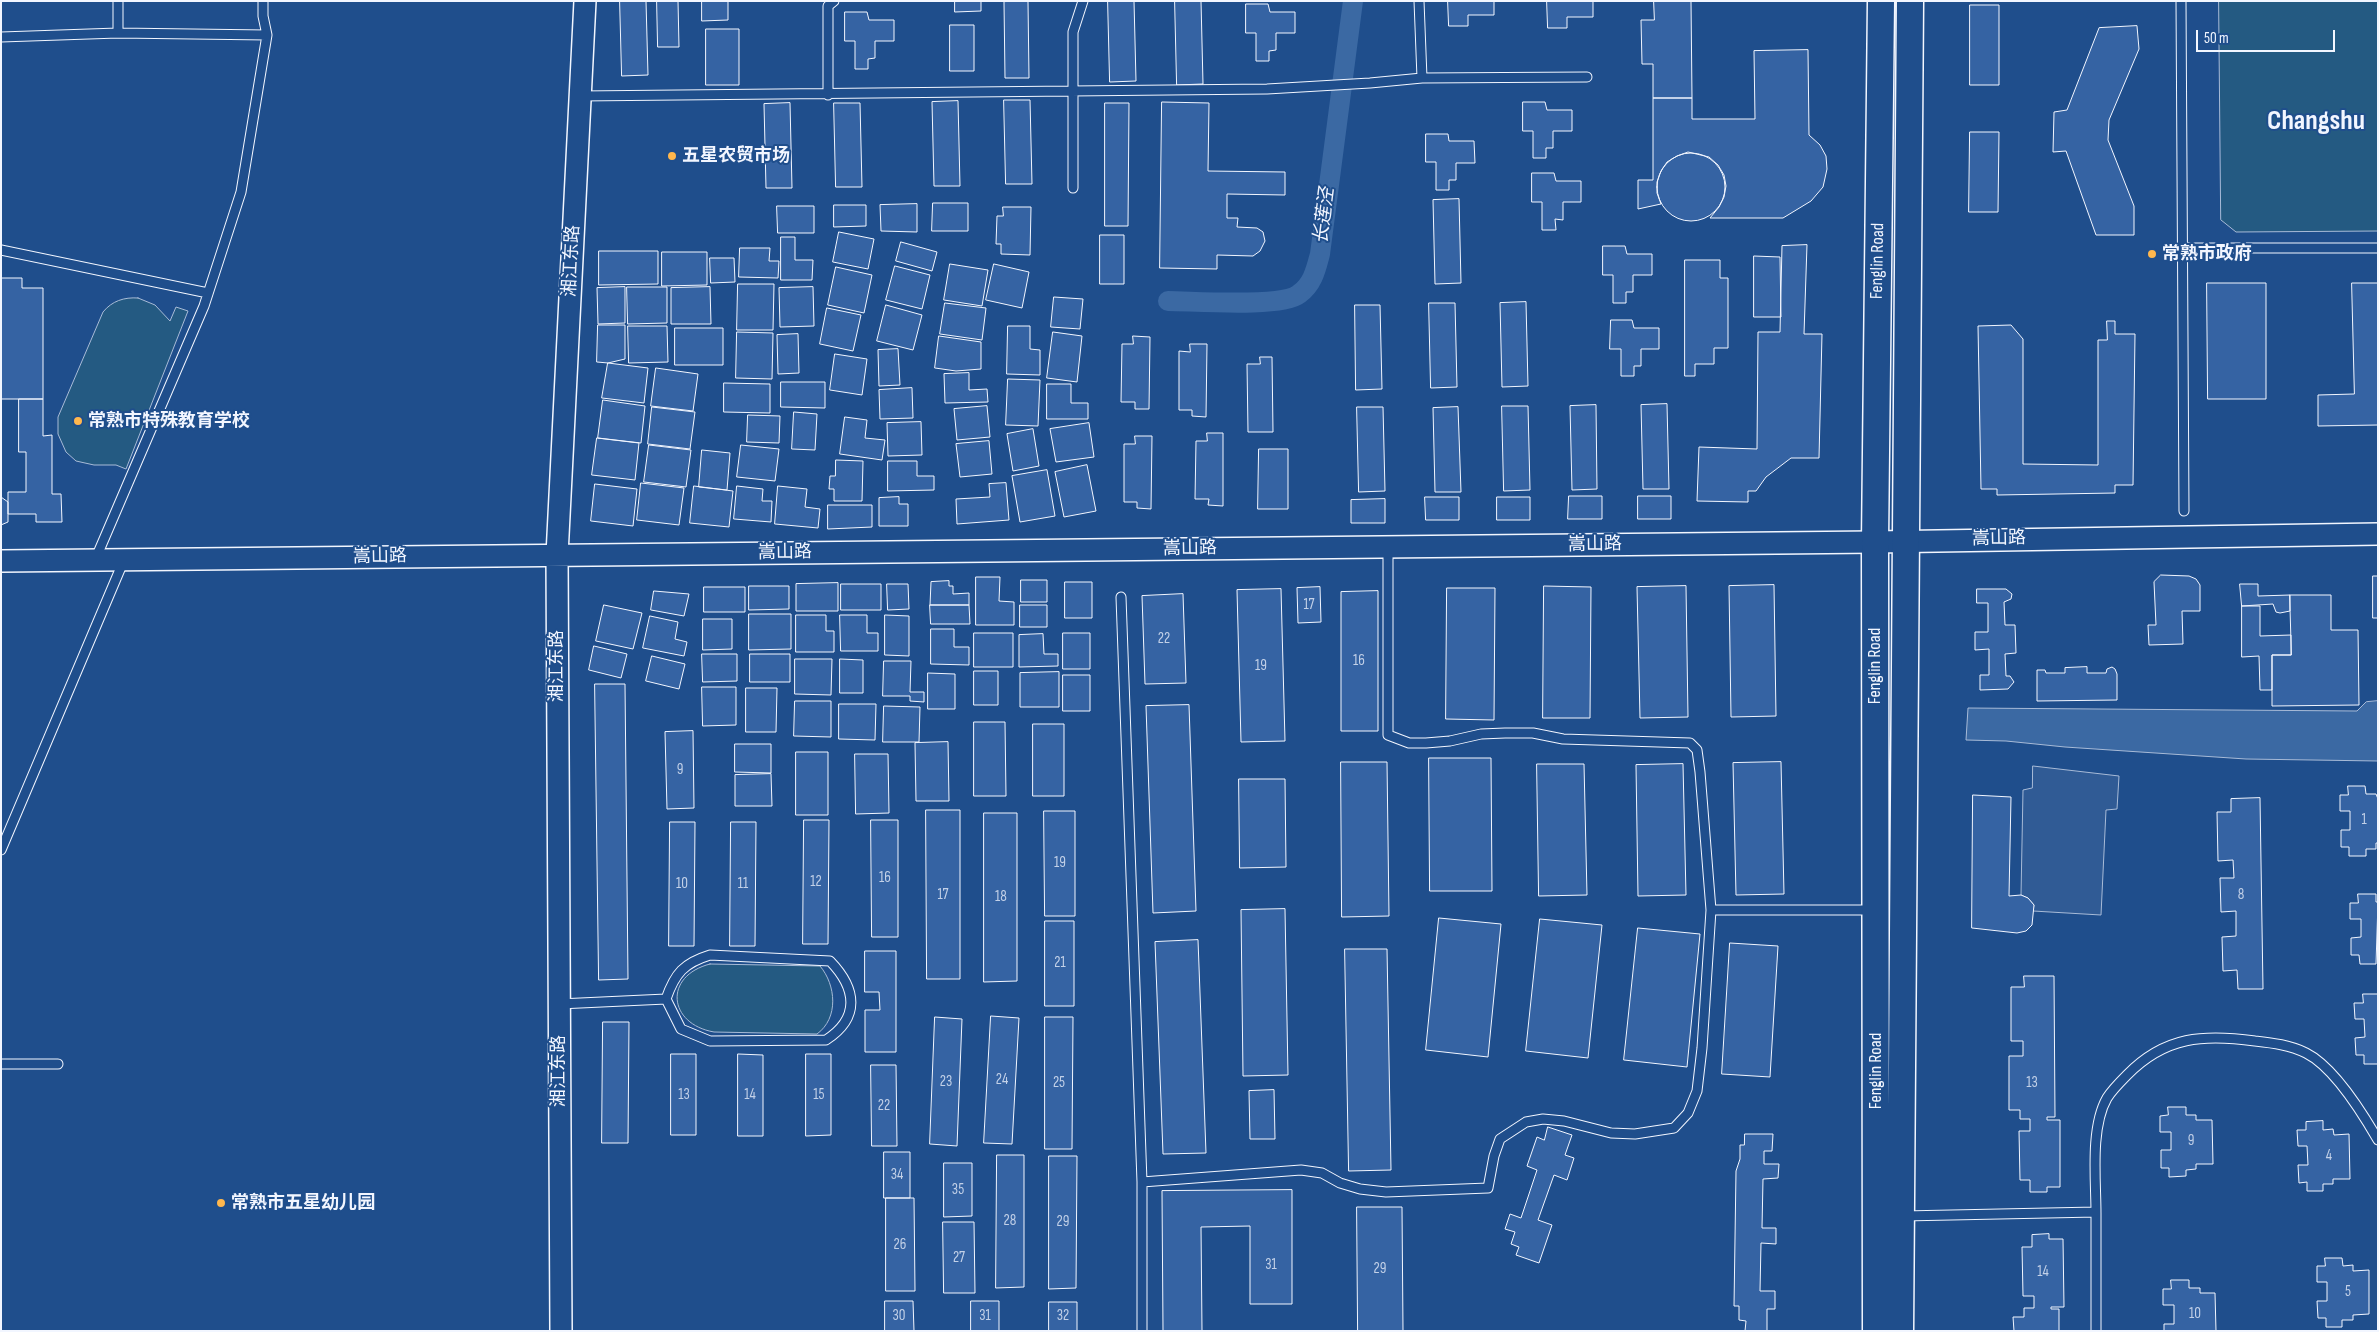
<!DOCTYPE html>
<meta charset="utf-8">
<style>
body{margin:0}
#map{position:relative;width:2379px;height:1332px;overflow:hidden;background:#1f4e8c;font-family:"Sofia Sans Condensed",sans-serif}
canvas{display:block}
.frame{position:absolute;inset:0;border:2px solid #f2f6ff;pointer-events:none}
.scale{position:absolute;left:2196px;top:30px;width:139px;height:22px;box-sizing:border-box;border:2px solid #f2f6ff;border-top:0;padding-left:6px;font-size:15px;line-height:18px;white-space:nowrap;color:#f2f6ff;-webkit-text-stroke:4px #1f4e8c;paint-order:stroke}
</style>
<div id="map">
<canvas width="2379" height="1332"></canvas>
<div class="frame"></div>
<div class="scale">50 m</div>
</div>
<script>
const ctx = document.querySelector('canvas').getContext('2d');
ctx.lineJoin = 'round';
function paint(path, color) { ctx.fillStyle = color; ctx.fill(path, 'evenodd'); }
function trace(path, color, width, dash) { ctx.strokeStyle = color; ctx.lineWidth = width; ctx.lineCap = dash ? 'butt' : 'round'; ctx.setLineDash(dash || []); ctx.stroke(path); }
function drawText(font, color, halo, rows, align = 'center') {
  ctx.font = font + ' "Sofia Sans Condensed","Noto Sans SC",sans-serif'; ctx.lineWidth = 4; ctx.setLineDash([]); ctx.textBaseline = 'middle'; ctx.strokeStyle = halo; ctx.fillStyle = color; for (const [text, x, y, turn = 0] of rows) {
    ctx.save(); ctx.translate(x, y); ctx.rotate((+turn || 0) * Math.PI / 180); ctx.textAlign = isNaN(turn) ? turn : align; if (halo) ctx.strokeText(text, 0, 0); ctx.fillText(text, 0, 0); ctx.restore();
  }
}
const green = new Path2D(`
 M2219,1H2378V231L2236,232L2221,220Z
 M138,298L155,305L170,321L176,307L188,311L126,469L116,465H94L76,461L66,452L58,434V417L103,312C112,301 124,297 138,298Z
 M710,964L820,966C836,985 839,1018 817,1034L714,1032C668,1024 663,976 710,964Z`);
const parking = new Path2D(`
 M2033,766L2119,776L2117,809L2106,810L2101,915L2033,911L2034,905L2028,898L2021,895L2023,790L2032,788Z`);
const water = new Path2D(`
 M2378,701V761L2246,759L2065,747L2006,741L1966,740L1968,708L2357,711L2366,702Z`);
const canal = new Path2D(`
 M1168,301C1193,301 1282,308 1299,294C1313,284 1316,269 1320,254L1353,1`);
const building = new Path2D(`
 M620,1H646L648,75L622,76Z
 M657,1H678L679,47H658Z
 M702,1H728V20L702,21Z
 M955,1H981V11L955,12Z
 M1028,1L1029,78H1005L1004,2Z
 M1108,1H1134L1136,81L1110,82Z
 M1175,1H1201L1203,84L1177,85Z
 M1448,1H1494V15H1468V26H1449Z
 M1547,1H1593V17H1567V28H1548Z
 M1654,1H1691L1692,98H1653V64H1642L1641,20H1654Z
 M1246,4H1268L1270,12H1295V33H1276V50L1269,51V61H1256V33H1246Z
 M1970,5H1999V85H1970Z
 M845,12H867L869,20H894V41H875V58L868,59V69H855V41H845Z
 M950,25H974V71H950Z
 M2137,26L2139,49L2109,120L2108,140L2134,206V235H2096L2066,151L2053,152L2054,112L2067,110L2099,28Z
 M706,29H739V85H706Z
 M1808,50L1809,135L1820,145L1826,156L1827,169L1823,187L1811,201L1783,218H1710L1719,207L1724,197L1726,186L1724,175L1718,165L1709,157L1688,152L1677,156L1667,162L1661,171L1657,182V193L1661,204L1638,209V180H1653V98H1692V119H1755L1754,51Z
 M1004,100H1030L1032,184H1006Z
 M958,101L960,186H934L932,102Z
 M1162,102L1209,103L1208,171L1285,172V195L1227,194V218H1238L1237,227L1257,228L1263,232L1265,241L1260,251L1253,256L1217,255V269L1160,268Z
 M1523,102H1545L1547,110H1572V131H1553V148H1546V158H1533V131H1523Z
 M790,103L792,188H766L764,104Z
 M834,103H860L862,187H836Z
 M1105,103H1129L1128,226H1105Z
 M1970,132H1999L1998,212H1969Z
 M1426,134H1448L1449,141H1474L1475,163H1456V180H1449V190H1436V162H1426Z
 M1657 187a34 34 0 1 1 68 0a34 34 0 1 1-68 0Z
 M1532,173H1554L1556,181H1581V202H1563V220L1555,219L1556,230H1542V202H1532Z
 M1459,199L1461,283L1435,284L1433,200Z
 M933,203H968V231H932Z
 M917,204V232L881,231L880,205Z
 M834,205H866V226L834,227Z
 M777,206H814V233H778Z
 M1003,207H1031L1030,255L1001,254V244H996L997,216H1003Z
 M839,232L874,239L868,269L833,262Z
 M1100,235H1124V284H1100Z
 M781,237H795V260H813L812,280H781Z
 M901,242L937,252L932,271L896,261Z
 M1807,245L1804,334H1822L1819,458H1791L1766,477L1756,491H1748V502L1697,501L1699,447L1757,449L1758,332H1780L1782,246Z
 M1603,246H1625L1627,254H1652V275H1633V292H1626V303H1613V275H1603Z
 M740,248H770L769,261H779L778,278L739,277Z
 M599,251H658V284L599,285Z
 M662,252H707V285L662,286Z
 M1754,256L1780,257L1781,317H1754Z
 M710,258H734L735,282L711,283Z
 M1685,260H1720V278H1728V348H1714V364H1695V376H1685Z
 M950,264L988,270L982,306L944,300Z
 M994,264L1029,272L1022,308L986,300Z
 M895,266L930,275L922,309L886,300Z
 M836,267L872,275L864,313L828,305Z
 M1,278H22V288H43V399H1Z
 M2207,283H2266V399H2208Z
 M2352,283H2378V425L2318,426V395L2354,394Z
 M738,284H774L773,330H737Z
 M625,287V323L598,324L597,288Z
 M627,287H667V323L628,324Z
 M710,287L711,324H671V288Z
 M813,287L814,326L780,327L779,288Z
 M1054,297L1083,299L1080,329L1051,327Z
 M1526,302L1528,386L1502,387L1500,303Z
 M945,303L986,308L982,340L940,334Z
 M1429,303H1455L1457,387L1431,388Z
 M886,305L922,315L913,350L877,341Z
 M1355,305H1380L1382,389L1356,390Z
 M827,308L861,315L853,351L820,344Z
 M1611,320H1632L1634,328H1659V349H1641V366H1634V376H1621V349H1610Z
 M2107,321H2115V334H2135L2133,485H2115V493L1997,495V489H1981L1978,326L2011,325L2023,339V464L2098,465V340H2107Z
 M598,325H625V359L608,363L597,362Z
 M628,326H667L668,362L629,363Z
 M1008,326H1030V349L1040,350V375L1007,374Z
 M675,328H723V365H675Z
 M737,332L773,333L772,379L736,378Z
 M1053,332L1082,336L1077,382L1047,378Z
 M798,334L799,373L778,374L777,335Z
 M939,336L981,342V369L956,371L935,368Z
 M1133,336L1150,337L1149,409H1135V402H1121L1122,344H1133Z
 M1190,344H1207L1206,417L1192,416V410H1179V351L1190,352Z
 M898,349L900,385L879,386L878,350Z
 M835,354L867,359L862,395L830,390Z
 M1260,357H1272L1273,432H1248L1247,364H1260Z
 M608,363L648,368L644,403L602,398Z
 M656,368L698,374L693,411L651,406Z
 M969,373V390L987,389L988,402L945,403L944,374Z
 M1008,379L1040,380L1038,426L1006,425Z
 M781,382H825V408L781,407Z
 M724,383L770,384V413L724,412Z
 M1047,384H1071V403H1088V419H1047Z
 M912,388L913,418L880,419L879,390Z
 M19,399H43V436L52,435V494H61L62,522H36V514H8V492H26V452H19Z
 M603,400L645,406L641,443L598,438Z
 M1667,404L1669,489H1643L1641,405Z
 M1596,405L1597,489L1572,490L1570,406Z
 M987,406L990,437L957,440L954,409Z
 M1502,406H1528L1530,490L1504,491Z
 M652,407L695,412L690,449L648,444Z
 M1357,407H1383L1385,491L1359,492Z
 M1458,407L1461,492H1435L1433,408Z
 M794,412L817,414L815,450L792,449Z
 M748,415L780,416L779,443L747,442Z
 M845,417L867,420L865,438L885,440L882,460L840,454Z
 M921,422L922,455L888,456L887,423Z
 M1089,423L1094,457L1056,462L1050,429Z
 M1033,429L1039,466L1013,471L1007,434Z
 M1207,433H1223V506L1208,505L1209,499H1195L1196,441H1207Z
 M1135,436H1152L1151,509L1137,508V502H1124V444H1135Z
 M597,438L639,443L635,480L592,475Z
 M989,441L992,474L960,477L956,444Z
 M649,445L691,450L686,487L644,482Z
 M741,445L779,449L775,481L737,477Z
 M1259,449H1288V509H1258Z
 M702,450L730,453L727,490L699,487Z
 M836,460L863,461L862,501H834V489H829L830,476H835Z
 M888,461H917V476H934V490L888,491Z
 M1087,465L1096,511L1064,517L1055,472Z
 M1047,470L1055,516L1020,522L1012,476Z
 M641,483L684,488L679,525L637,520Z
 M1006,483L1009,520L957,524L956,499L990,497L989,484Z
 M595,484L637,489L633,526L591,521Z
 M694,486L733,491L729,527L690,523Z
 M737,486L763,489L762,501H772L771,522L734,519Z
 M778,486L807,489L805,507L820,509L818,528L775,524Z
 M1569,496H1602V519H1568Z
 M1638,496H1671V519H1638Z
 M1,497L8,502V522L1,525Z
 M899,497V504H908V526H879V498Z
 M1425,497H1459V520H1426Z
 M1497,497H1530V520H1497Z
 M1385,499V523H1351V500Z
 M828,505H872V527L828,529Z
 M2161,575L2189,576L2196,579L2200,585V611H2182L2183,644L2149,645L2148,625H2156L2154,582Z
 M2373,576H2378V618H2373Z
 M976,577H1000L999,601L1014,602V625H976Z
 M1021,580H1047V602H1021Z
 M949,581V586H953V594L969,593V605H930L931,582Z
 M1065,582H1092V618H1065Z
 M838,583V611H796V584Z
 M841,584H881V610H841Z
 M887,584H908L909,609L888,610Z
 M2240,584H2258V596L2290,595V611L2280,613L2276,612L2273,604L2242,606Z
 M1774,585L1776,716L1731,717L1729,586Z
 M749,586H789V609L749,610Z
 M1544,586L1591,587L1590,718H1543Z
 M1686,586L1688,717L1640,718L1637,587Z
 M704,587H745V612H704Z
 M1320,587L1321,622L1298,623L1297,588Z
 M1447,588H1495L1494,720L1446,719Z
 M1281,589L1285,741L1241,742L1237,590Z
 M1977,589H2006L2012,594L2011,599L2004,602L2005,625H2015L2016,653L2005,654L2006,676H2010L2014,682L2008,689L1980,690V675H1989V649L1975,650V632H1988V603H1977Z
 M654,591L689,594L684,616L651,610Z
 M1378,591V731H1341V592Z
 M1183,594L1186,683L1145,684L1142,596Z
 M2290,595H2331V630H2358L2359,705L2272,706V655H2291Z
 M604,605L642,613L633,649L596,641Z
 M930,605H969L970,624H931Z
 M1020,605H1047V627H1020Z
 M2242,606H2260V636L2291,635V655H2272V690H2260L2259,656L2242,657Z
 M749,614H791V649L749,650Z
 M796,615H826V631H834V652H796Z
 M840,615H867V633H878V651H841Z
 M885,615L909,616V656L885,655Z
 M650,616L678,622L675,639L687,642L684,656L643,648Z
 M703,619H732V649L703,650Z
 M931,629H954V647H969V665L931,664Z
 M974,633H1013V667H974Z
 M1063,633H1090V669H1063Z
 M1043,634L1044,654H1058V666L1019,667V635Z
 M594,646L627,654L621,678L589,670Z
 M702,654H737V681L703,682Z
 M750,654H790V682H750Z
 M652,656L685,664L679,689L646,681Z
 M795,659H832L831,695L795,694Z
 M840,659L863,660V693H840Z
 M884,661H911L910,692H924V702L910,701V696H883Z
 M2087,667V673H2106L2107,669L2112,667L2115,669L2117,674V700L2037,701V670H2045L2046,673H2065V668Z
 M974,671H998V705H974Z
 M1059,672V707H1020V673Z
 M928,673L955,674V709H928Z
 M1063,675H1090V711H1063Z
 M595,684H625L628,979L599,980Z
 M702,687H736V725L703,726Z
 M746,688H777L776,732H746Z
 M795,701H831V737L794,736Z
 M839,704H876L875,740L839,739Z
 M1189,705L1196,911L1153,913L1146,706Z
 M884,706L920,707L919,742H883Z
 M974,722H1005L1006,796H974Z
 M1033,724H1064V796H1033Z
 M693,731L694,808L667,809L665,732Z
 M948,742L949,801H916L915,743Z
 M735,744H771V773L735,772Z
 M796,752H828V815H796Z
 M855,754H888L889,813L856,814Z
 M1429,758H1491L1492,891H1430Z
 M1341,762H1387L1389,916L1342,917Z
 M1781,762L1784,894L1736,895L1733,763Z
 M1537,764H1584L1587,895L1539,896Z
 M1683,764L1686,895L1638,896L1636,765Z
 M771,774L772,806H735V775Z
 M1239,779H1285L1286,867L1240,868Z
 M2348,786H2365L2366,794H2376L2378,799V843H2376V849H2366V856H2349V847H2341V830H2350V811H2340V795H2348Z
 M1973,795L2011,797L2009,896L2021,895L2028,898L2034,905L2032,925L2026,931L2017,933L1972,928Z
 M2260,798L2263,989H2238L2237,970L2223,971L2222,937L2236,936V911L2221,912L2220,878H2234L2233,860L2218,861L2217,812H2231V799Z
 M926,810H960V979H927Z
 M1044,811H1075V916H1045Z
 M984,813H1017V981L984,982Z
 M804,820H829L828,944H803Z
 M871,820H898V937H872Z
 M670,822H695L694,946H669Z
 M731,822H756L755,946H730Z
 M2358,894H2376V902H2378L2376,964H2360L2359,955H2351V938L2361,937V919H2350V903H2358Z
 M1285,909L1288,1075L1243,1076L1241,910Z
 M1439,918L1501,924L1488,1057L1426,1050Z
 M1540,919L1602,925L1588,1058L1526,1051Z
 M1045,921H1074V1006H1045Z
 M1638,928L1700,934L1687,1067L1624,1060Z
 M1198,940L1206,1153L1163,1154L1155,942Z
 M1730,943L1778,946L1770,1077L1722,1074Z
 M1345,949H1387L1391,1170L1349,1171Z
 M865,951H896V1052H865V1010H880L879,992H865Z
 M2024,976H2054L2055,1117H2047V1120H2060V1187H2047V1192H2030V1180H2020L2019,1131H2030V1119H2020V1110H2009V1056H2023V1041H2011V987H2024Z
 M2363,994H2378V1064H2364V1055H2356L2355,1038L2365,1037L2364,1019H2355L2354,1003H2363Z
 M991,1016L1019,1018L1012,1144L984,1143Z
 M935,1017L962,1019L957,1146L930,1144Z
 M1045,1017H1073L1072,1149H1045Z
 M603,1022H629L628,1143H602Z
 M671,1054H696V1135H671Z
 M738,1054L763,1055V1136H738Z
 M806,1054H831V1135L806,1136Z
 M871,1065H896L897,1146H872Z
 M1274,1090L1275,1139H1250L1249,1091Z
 M2168,1107H2186V1115H2196V1120H2212L2213,1164H2196V1169L2186,1170V1176L2169,1177V1168H2161V1150H2171V1132H2160V1116L2168,1115Z
 M2323,1121V1130L2333,1129L2334,1135L2349,1134L2350,1179H2333V1184H2323V1191H2307V1182L2299,1183L2298,1165H2308L2307,1146H2298L2297,1130H2306V1122Z
 M1548,1127L1572,1135L1565,1155L1574,1158L1567,1180L1554,1175L1538,1220L1552,1225L1539,1263L1516,1255L1519,1247L1511,1244L1515,1232L1505,1229L1510,1214L1521,1218L1537,1170L1527,1166L1537,1137L1544,1140Z
 M1745,1134H1773L1772,1151H1764V1164H1779L1778,1178L1763,1179L1762,1228H1776V1244L1761,1243L1760,1291H1775V1309H1767V1331H1745L1746,1321L1739,1320V1306H1734L1736,1171L1740,1159V1145H1744Z
 M884,1152H910V1198H884Z
 M997,1155H1024V1287L996,1288Z
 M1049,1156H1077L1076,1288L1049,1289Z
 M944,1163H972V1216L944,1217Z
 M1292,1190V1304H1250V1226L1201,1227L1202,1331H1163L1162,1191Z
 M886,1198H914L915,1291H886Z
 M1357,1207H1402L1403,1331H1358Z
 M943,1222H974L975,1293H944Z
 M2049,1234V1239H2063L2064,1307H2051V1309H2059V1331H2014L2013,1317H2024V1308H2034V1296H2023L2022,1247H2032V1235Z
 M2325,1258H2342L2343,1266L2353,1265V1271L2369,1270V1314L2353,1315V1320H2342V1327H2326V1318H2318L2317,1301H2327V1282H2317V1266H2325Z
 M2171,1280H2189V1288H2200V1293H2215L2216,1331H2164V1324H2174V1305H2163V1289H2171Z
 M885,1301H913L914,1331H885Z
 M971,1301H999V1331H971Z
 M1049,1302H1077V1331H1049Z`);
const service = new Path2D(`
 M118,1V33
 M1419,1L1422,78
 M2181,1L2184,511
 M1,37L118,33L267,35
 M828,95V6L834,1
 M580,96L1267,89L1370,83L1422,78L1587,77
 M1073,188V32L1083,1
 M2182,248H2378
 M1,250L208,293
 M1388,547V735L1409,743H1426L1450,741L1481,734L1505,733H1533L1563,739L1690,743L1697,750L1700,772L1711,910
 M95,560L204,306L241,192L267,35L263,16V1
 M1121,597L1142,1182V1331
 M1,850L124,560
 M559,1004L666,999L681,1029L710,1041L826,1040C860,1018 857,989 830,961L710,955C684,963 675,973 666,999
 M1,1064H58
 M1142,1182L1301,1170L1322,1173L1340,1183L1360,1189L1386,1192L1488,1188L1494,1156L1500,1139L1526,1122L1543,1119L1564,1121L1611,1133L1635,1134L1674,1128L1688,1113L1697,1091L1702,1048L1711,910H1873
 M1903,1216L2096,1212
 M2096,1331C2096,1292 2096,1253 2096,1213C2096,1180 2090,1128 2107,1098C2112,1090 2120,1082 2127,1075C2165,1036 2204,1034 2255,1041C2273,1043 2290,1045 2306,1053C2334,1067 2363,1114 2378,1140`);
const tertiary = new Path2D(`
 M1,561L1875,542L2378,534
 M561,1331L557,555L585,1`);
const primary = new Path2D(`
 M1876,1331L1875,542L1881,1
 M1900,1331L1910,1`);
const markers = [
 [672,156,5,"#ffb74d"],
 [2152,254,5,"#ffb74d"],
 [78,421,5,"#ffb74d"],
 [221,1203,5,"#ffb74d"]
];
const numberNames = [
 ["17",1309,605],
 ["22",1164,639],
 ["16",1359,661],
 ["19",1261,666],
 ["9",680,770],
 ["1",2364,820],
 ["19",1060,863],
 ["16",885,878],
 ["12",816,882],
 ["10",682,884],
 ["11",743,884],
 ["17",943,895],
 ["8",2241,895],
 ["18",1001,897],
 ["21",1060,963],
 ["24",1002,1080],
 ["23",946,1082],
 ["25",1059,1083],
 ["13",2032,1083],
 ["13",684,1095],
 ["14",750,1095],
 ["15",819,1095],
 ["22",884,1106],
 ["9",2191,1141],
 ["4",2329,1156],
 ["34",897,1175],
 ["35",958,1190],
 ["28",1010,1221],
 ["29",1063,1222],
 ["26",900,1245],
 ["27",959,1258],
 ["31",1271,1265],
 ["29",1380,1269],
 ["14",2043,1272],
 ["5",2348,1292],
 ["10",2195,1314],
 ["30",899,1316],
 ["31",985,1316],
 ["32",1063,1316]
];
const poiNames = [
 ["五星农贸市场",682,156],
 ["常熟市政府",2162,254],
 ["常熟市特殊教育学校",88,421],
 ["常熟市五星幼儿园",231,1203]
];
const streetNames = [
 ["湘江东路",572,261,-87],
 ["Fenglin Road",1878,261,-89],
 ["嵩山路",1999,539,-1],
 ["嵩山路",1595,545,-1],
 ["嵩山路",1190,549,-1],
 ["嵩山路",785,553,-1],
 ["嵩山路",380,557,-1],
 ["湘江东路",557,666,-90],
 ["Fenglin Road",1875,666,-90],
 ["湘江东路",559,1071,-90],
 ["Fenglin Road",1876,1071,-90]
];
const waterNames = [
 ["长莲泾",1325,216,-83]
];
const townNames = [
 ["Changshu",2316,122]
];
paint(green, '#245a82');
trace(green, '#a8bbd7', 1);
paint(parking, '#305b95');
trace(parking, '#a8bbd7', 1);
paint(water, '#3b69a3');
trace(water, '#a8bbd7', 1);
trace(canal, '#3b69a3', 20);
paint(building, '#3563a3');
trace(building, '#f2f6ff', 1);
trace(service, '#f2f6ff', 11);
trace(tertiary, '#f2f6ff', 24);
trace(primary, '#f2f6ff', 29);
trace(service, '#1f4e8c', 9);
trace(tertiary, '#1f4e8c', 21);
trace(primary, '#1f4e8c', 26);
for (const [x, y, r, color] of markers) { const dot = new Path2D(); dot.arc(x, y, r, 0, 2 * Math.PI); ctx.fillStyle = color; ctx.fill(dot); trace(dot, '#1f4e8c', 2); }
drawText('15px', '#c3d1e8', null, numberNames);
drawText('bold 18px', '#f2f6ff', '#1f4e8c', poiNames, 'left');
drawText('18px', '#f2f6ff', '#1f4e8c', streetNames);
drawText('italic 19px', '#f2f6ff', '#1f4e8c', waterNames);
drawText('bold 28px', '#f2f6ff', '#1f4e8c', townNames);
</script>
